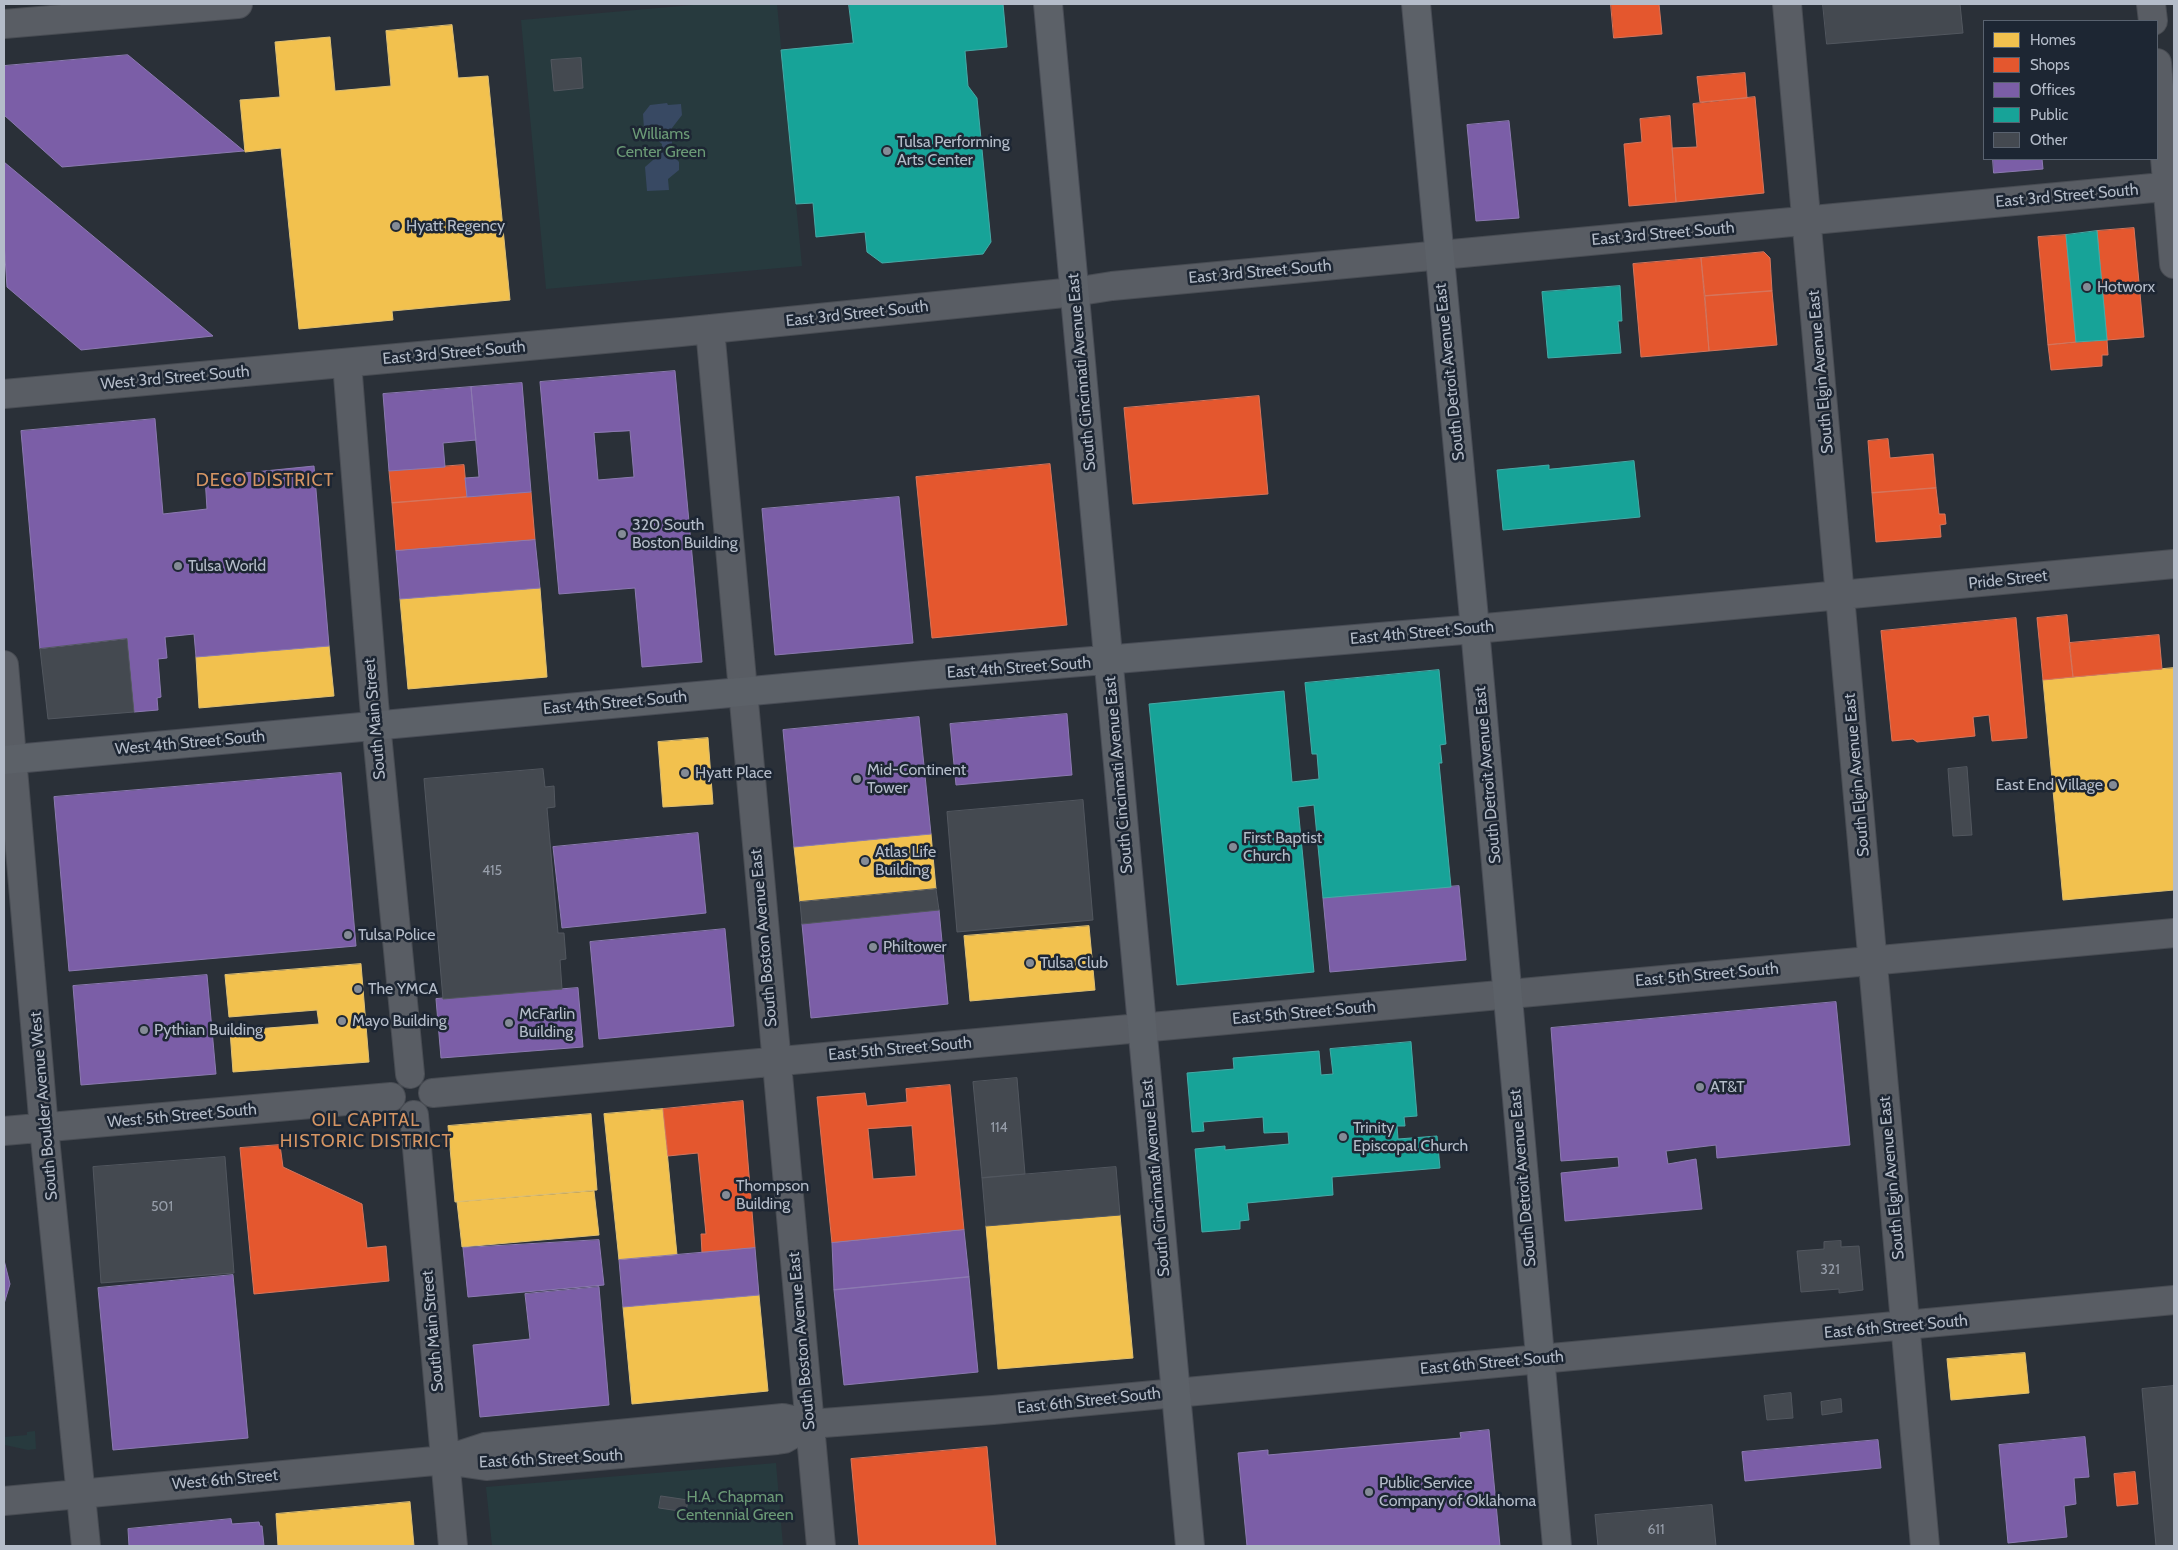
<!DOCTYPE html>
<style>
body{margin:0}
#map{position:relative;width:2178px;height:1550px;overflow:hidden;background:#2a3038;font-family:Cabin,sans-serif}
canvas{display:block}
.frame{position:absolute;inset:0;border:5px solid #b4bcc9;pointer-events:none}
.legend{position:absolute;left:1983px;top:20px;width:175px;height:140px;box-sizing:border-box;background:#1d2633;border:1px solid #59626f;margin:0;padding:6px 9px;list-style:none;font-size:15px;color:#b4bcc9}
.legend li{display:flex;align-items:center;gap:10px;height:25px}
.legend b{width:25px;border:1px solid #59626f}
</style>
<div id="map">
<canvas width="2178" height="1550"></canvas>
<div class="frame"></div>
<ul class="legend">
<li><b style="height:14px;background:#f2c14e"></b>Homes</li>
<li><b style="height:14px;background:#e4572e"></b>Shops</li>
<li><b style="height:14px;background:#7b5ea7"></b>Offices</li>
<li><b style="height:14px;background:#17a398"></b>Public</li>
<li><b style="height:14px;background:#444950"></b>Other</li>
</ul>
</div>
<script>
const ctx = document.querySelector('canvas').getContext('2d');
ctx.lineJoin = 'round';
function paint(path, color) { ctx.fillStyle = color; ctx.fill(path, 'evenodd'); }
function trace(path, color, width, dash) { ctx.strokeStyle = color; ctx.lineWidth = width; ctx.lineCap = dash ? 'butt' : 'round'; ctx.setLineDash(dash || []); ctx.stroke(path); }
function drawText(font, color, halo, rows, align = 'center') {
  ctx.font = font + ' Cabin,sans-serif'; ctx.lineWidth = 5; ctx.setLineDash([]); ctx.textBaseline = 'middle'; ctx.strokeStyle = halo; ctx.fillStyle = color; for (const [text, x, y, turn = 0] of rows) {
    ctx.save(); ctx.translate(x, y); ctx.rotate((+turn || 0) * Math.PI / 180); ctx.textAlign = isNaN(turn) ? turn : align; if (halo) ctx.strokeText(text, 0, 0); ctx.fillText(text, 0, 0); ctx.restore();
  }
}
const green = new Path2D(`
 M704,4H777L802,266L546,289L521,20Z
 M35,1431L36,1449L28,1450L5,1445L4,1437L27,1435V1432Z
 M776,1463L783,1546H492L486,1487Z`);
const water = new Path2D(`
 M667,103L668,105L681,104L682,115L672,128V154L679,162V170L668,179L669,190L647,191L645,167L661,153L662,144L644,129L643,114L650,105Z`);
const homes = new Path2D(`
 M452,25L458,78L488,76L510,300L392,311L393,320L299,329L281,148L245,152L240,100L280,97L275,42L330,37L335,91L391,86L386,31Z
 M540,588L547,677L408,689L400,599Z
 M329,646L334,696L199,708L196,657Z
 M2174,668V890L2063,900L2043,680Z
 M708,738L713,804L663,807L658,742Z
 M931,834L936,889L800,902L794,847Z
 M1089,926L1095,990L970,1001L964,936Z
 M361,964L369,1062L233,1072L230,1031L319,1024L317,1010L229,1017L225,975Z
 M663,1109L677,1255L619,1260L604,1114Z
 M591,1114L597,1190L455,1202L448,1126Z
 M594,1191L599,1235L462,1247L457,1202Z
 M1120,1215L1133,1358L998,1369L986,1226Z
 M759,1295L768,1391L632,1404L623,1307Z
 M2025,1353L2029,1393L1951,1400L1947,1359Z
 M410,1502L414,1546H278L276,1514Z`);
const shops = new Path2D(`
 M1611,4H1659L1662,34L1614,38Z
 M1745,73L1747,98L1700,102L1697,77Z
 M1755,97L1764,193L1676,202L1672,148L1697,147L1693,104Z
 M1670,116L1676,202L1629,206L1624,144L1642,142L1640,119Z
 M2134,228L2144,337L2107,340L2097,231Z
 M2066,235L2076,342L2048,345L2038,237Z
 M1764,252L1770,258L1772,291L1705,296L1701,258Z
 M1701,258L1709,351L1641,357L1633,264Z
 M1772,291L1777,345L1709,351L1705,296Z
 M2107,340L2108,355H2102V366L2051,370L2048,345Z
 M1259,396L1268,494L1133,504L1124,408Z
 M1888,439L1890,458L1933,454L1936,488L1872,493L1868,441Z
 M1050,464L1067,625L932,638L916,477Z
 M464,465L467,497L392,503L389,471Z
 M1936,488L1939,514H1945L1946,524L1940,525L1941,537L1876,542L1872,493Z
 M531,492L535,540L396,551L392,503Z
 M2067,615L2073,677L2043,680L2037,618Z
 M2016,618L2027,738L1992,741L1989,715L1973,717L1975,736L1917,742L1913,739L1892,741L1881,631Z
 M2159,635L2162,669L2073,677L2069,643Z
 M950,1085L964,1230L832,1243L817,1097L865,1093L867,1106L907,1102L906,1089ZM912,1126L916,1176L873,1179L868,1129Z
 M743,1101L755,1248L702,1253L701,1234H706L698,1153L668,1156L663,1109Z
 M280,1145L283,1167L362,1204L367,1248L386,1246L389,1281L254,1294L240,1148Z
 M987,1447L996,1546H859L851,1459Z
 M2135,1472L2138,1504L2117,1506L2114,1474Z`);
const offices = new Path2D(`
 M128,55L244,151L62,167L4,115V66Z
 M1509,121L1519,218L1476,221L1467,125Z
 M1993,159H2042L2043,169L1994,173Z
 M4,162L213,336L81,350L7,287L4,242Z
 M675,371L702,662L642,667L635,588L559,594L540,382ZM630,431L634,477L598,480L594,433Z
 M522,383L531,492L467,497L465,478L479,477L471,387Z
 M471,387L476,440L443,443L445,467L389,471L383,394Z
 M155,419L163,514L207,509L205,477L314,466L329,646L196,657L194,634L165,637L167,658L158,659L161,697L157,698L158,710L134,712L127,639L40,649L21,431Z
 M899,497L913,643L775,655L762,509Z
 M535,540L540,588L400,599L396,551Z
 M1067,714L1072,775L956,785L950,724Z
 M919,717L931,834L794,847L783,730Z
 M341,773L356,946L69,971L54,797Z
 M698,833L706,913L562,928L553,847Z
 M1459,886L1466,960L1330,972L1323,898Z
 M939,910L948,1004L811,1018L802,924Z
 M725,929L734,1026L599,1039L590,942Z
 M207,975L216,1074L81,1085L73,986Z
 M578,988L583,1047L441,1058L436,999Z
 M1836,1002L1850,1145L1717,1158L1716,1145L1666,1151L1668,1164L1696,1159L1702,1209L1565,1221L1561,1173L1619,1167L1618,1157L1561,1161L1551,1028Z
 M964,1230L969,1277L834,1290L832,1243Z
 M599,1240L604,1285L468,1297L463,1248Z
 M755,1248L759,1295L623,1307L619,1260Z
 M4,1260L10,1284L4,1304Z
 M233,1275L248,1438L113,1450L98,1288Z
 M969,1277L978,1372L844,1385L834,1290Z
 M599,1287L609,1405L480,1417L473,1345L530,1339L525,1294Z
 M1489,1430L1500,1546H1247L1238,1453L1268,1450V1455L1461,1438L1460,1433Z
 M2085,1437L2089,1477L2074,1478L2076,1504L2064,1506L2067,1537L2008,1543L1999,1445Z
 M1878,1440L1881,1468L1745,1481L1742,1452Z
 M231,1519L232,1524L259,1522L260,1526H262L264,1546H129L128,1529Z`);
const public = new Path2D(`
 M849,4H1003L1007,47L965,51L968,86L977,98L991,242L983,254L882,263L867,252L865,232L816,237L813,203L796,204L781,50L853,43Z
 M2097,231L2107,340L2076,342L2066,235Z
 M1620,286L1622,321H1618L1621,353L1548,358L1542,292Z
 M1634,461L1640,517L1503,530L1497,470L1549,465V469Z
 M1439,670L1446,744L1440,745L1442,763H1439L1451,887L1323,898L1314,805L1298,807L1314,972L1177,985L1149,704L1284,691L1292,782L1319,779L1317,754H1312L1305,683Z
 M1411,1042L1417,1116L1404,1117L1405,1126H1397L1398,1139L1437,1136L1440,1168L1332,1177L1333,1195L1247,1203L1249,1220L1240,1221V1229L1202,1232L1195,1149L1225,1146V1150L1289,1144L1288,1132L1264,1133L1263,1117L1203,1122L1204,1131L1192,1132L1187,1073L1234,1069L1233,1058L1319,1051L1321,1075L1333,1074L1330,1049Z`);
const building = new Path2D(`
 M1823,4H1960L1963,33L1827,44Z
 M581,58L583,88L554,91L551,60Z
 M127,639L134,712L48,719L40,649Z
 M1967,767L1972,835L1953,836L1948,769Z
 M543,769L545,787L554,786L555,807L547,808L558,933H564L566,959L560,960L562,989L443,999L424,779Z
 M1083,800L1093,920L957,932L947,812Z
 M936,889L939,910L802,924L800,902Z
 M1017,1078L1025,1174L982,1178L973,1082Z
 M225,1157L234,1273L101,1283L93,1167Z
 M1116,1167L1120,1215L986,1226L982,1178Z
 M1841,1241V1247L1859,1246L1863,1290L1839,1293V1289L1801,1292L1797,1251L1824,1249V1242Z
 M2174,1386V1546H2156L2142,1389Z
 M1791,1393L1793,1418L1767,1420L1764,1396Z
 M1841,1399L1842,1412L1822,1415L1821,1402Z
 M661,1496L688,1500L686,1512L659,1508Z
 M1712,1505L1716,1546H1598L1595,1515Z`);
const secondary = new Path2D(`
 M1787,4L1925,1546
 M2151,4L2153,21
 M4,24L238,4
 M2157,63L2174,264
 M710,329L821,1546
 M347,363L374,703L410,1074
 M4,394L681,332L1074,292L1112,286L2174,186
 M1475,629L2174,564
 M4,665L44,1128L86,1546
 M433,1093L2174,933
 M414,1115L453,1546
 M4,1131L391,1097
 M452,1461L486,1466L777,1440L784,1439L810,1424
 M4,1501L445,1460L485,1447L783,1418L810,1424L993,1410L2174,1300`);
const primary = new Path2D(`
 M1048,4L1190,1546
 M1416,4L1475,629L1557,1546
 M4,760L925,675L1475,629`);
const markers = [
 [887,151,5,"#848b96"],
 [396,226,5,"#848b96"],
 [2087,287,5,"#848b96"],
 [622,534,5,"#848b96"],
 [178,566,5,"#848b96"],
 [685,773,5,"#848b96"],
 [857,779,5,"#848b96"],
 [2113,785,5,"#848b96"],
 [1233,847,5,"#848b96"],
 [865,861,5,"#848b96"],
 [348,935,5,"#848b96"],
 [873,947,5,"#848b96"],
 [1030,963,5,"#848b96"],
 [358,989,5,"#848b96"],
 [342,1021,5,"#848b96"],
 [509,1023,5,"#848b96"],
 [144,1030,5,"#848b96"],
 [1700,1087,5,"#848b96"],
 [1343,1137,5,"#848b96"],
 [726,1195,5,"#848b96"],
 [1369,1492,5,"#848b96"]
];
const numberNames = [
 ["415",492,871],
 ["114",999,1128],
 ["501",162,1207],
 ["321",1830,1270],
 ["611",1656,1530]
];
const parkNames = [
 ["Williams",661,134],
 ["Center Green",661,152],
 ["H.A. Chapman",735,1497],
 ["Centennial Green",735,1515]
];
const poiNames = [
 ["Tulsa Performing",897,142],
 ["Arts Center",897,160],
 ["Hyatt Regency",406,226],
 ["Hotworx",2097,287],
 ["320 South",632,525],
 ["Boston Building",632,543],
 ["Tulsa World",188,566],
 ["Mid-Continent",867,770],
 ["Tower",867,788],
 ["Hyatt Place",695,773],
 ["East End Village",2103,785,"right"],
 ["First Baptist",1243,838],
 ["Church",1243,856],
 ["Atlas Life",875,852],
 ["Building",875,870],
 ["Tulsa Police",358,935],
 ["Philtower",883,947],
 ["Tulsa Club",1040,963],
 ["The YMCA",368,989],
 ["McFarlin",519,1014],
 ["Building",519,1032],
 ["Mayo Building",352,1021],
 ["Pythian Building",154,1030],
 ["AT&T",1710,1087],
 ["Trinity",1353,1128],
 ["Episcopal Church",1353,1146],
 ["Thompson",736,1186],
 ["Building",736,1204],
 ["Public Service",1379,1483],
 ["Company of Oklahoma",1379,1501]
];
const streetNames = [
 ["East 3rd Street South",2067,196,-5],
 ["East 3rd Street South",1663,234,-5],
 ["East 3rd Street South",1260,272,-5],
 ["East 3rd Street South",857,314,-6],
 ["East 3rd Street South",454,353,-5],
 ["South Cincinnati Avenue East",1082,372,-95],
 ["South Detroit Avenue East",1450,372,-96],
 ["South Elgin Avenue East",1821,372,-95],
 ["West 3rd Street South",175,378,-5],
 ["Pride Street",2008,580,-6],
 ["East 4th Street South",1422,633,-5],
 ["East 4th Street South",1019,668,-4],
 ["East 4th Street South",615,703,-5],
 ["South Main Street",375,719,-95],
 ["West 4th Street South",190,743,-5],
 ["South Cincinnati Avenue East",1119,775,-95],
 ["South Detroit Avenue East",1488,775,-95],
 ["South Elgin Avenue East",1857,775,-95],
 ["South Boston Avenue East",764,938,-95],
 ["East 5th Street South",1707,975,-5],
 ["East 5th Street South",1304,1013,-5],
 ["East 5th Street South",900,1049,-5],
 ["South Boulder Avenue West",44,1106,-95],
 ["West 5th Street South",182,1116,-5],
 ["South Cincinnati Avenue East",1156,1178,-95],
 ["South Detroit Avenue East",1523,1178,-95],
 ["South Elgin Avenue East",1892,1178,-95],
 ["East 6th Street South",1896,1327,-5],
 ["South Main Street",433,1331,-95],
 ["South Boston Avenue East",802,1341,-95],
 ["East 6th Street South",1492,1363,-5],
 ["East 6th Street South",1089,1401,-6],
 ["East 6th Street South",551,1459,-3],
 ["West 6th Street",225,1480,-5]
];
const neighbourhoodNames = [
 ["DECO DISTRICT",265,481],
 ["OIL CAPITAL",366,1121],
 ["HISTORIC DISTRICT",366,1142]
];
paint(green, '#273a3e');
paint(water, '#384963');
paint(homes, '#f2c14e');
trace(homes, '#dfc073', 1);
paint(shops, '#e4572e');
trace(shops, '#d6755c', 1);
paint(offices, '#7b5ea7');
trace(offices, '#8c7ab1', 1);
paint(public, '#17a398');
trace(public, '#46aaa7', 1);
paint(building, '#444950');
trace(building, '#52575f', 1);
trace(secondary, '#484c53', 30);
trace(primary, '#484c55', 30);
trace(secondary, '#595d64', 28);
trace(primary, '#5c6168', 28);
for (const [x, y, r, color] of markers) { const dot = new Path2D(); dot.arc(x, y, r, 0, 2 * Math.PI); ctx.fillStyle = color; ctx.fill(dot); trace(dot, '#1d2633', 2); }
drawText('14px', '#989fab', null, numberNames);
drawText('16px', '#6b9a76', '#1d2633', parkNames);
drawText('16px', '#b4bcc9', '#1d2633', poiNames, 'left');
drawText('16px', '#b4bcc9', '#1d2633', streetNames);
ctx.letterSpacing = '1px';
drawText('18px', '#d59563', '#1d2633', neighbourhoodNames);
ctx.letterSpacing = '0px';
</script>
